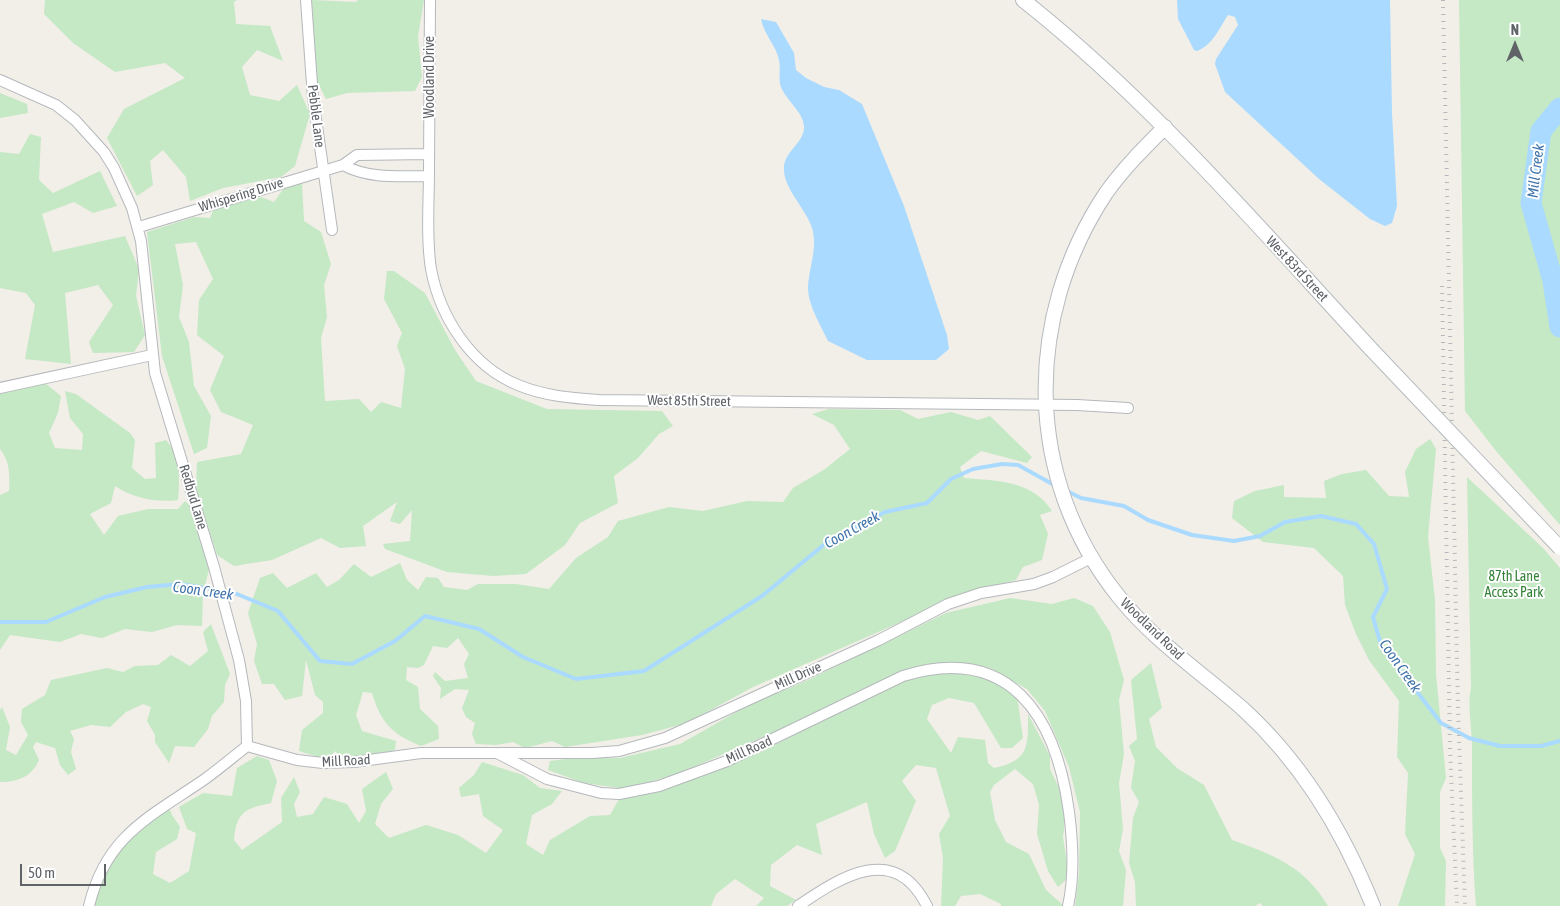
<!DOCTYPE html>
<style>
body{margin:0}
#map{position:relative;width:1560px;height:906px;overflow:hidden;background:#f1efe8;font-family:"Asap Condensed",sans-serif}
canvas{display:block}
.north{position:absolute;left:1490px;top:20px;width:50px;height:50px;-webkit-text-stroke:4px #fff;paint-order:stroke;rotate:0deg;font-size:14px;font-weight:700;line-height:20px;text-align:center;color:#5f6368}
.north::after{content:'';display:block;margin:auto;width:18px;height:22px;background:#5f6368;clip-path:polygon(50% 0,100% 100%,50% 72%,0 100%)}
.scale{position:absolute;left:20px;top:864px;width:86px;height:22px;box-sizing:border-box;border:2px solid #5f6368;border-top:0;padding-left:6px;font-size:15px;line-height:18px;white-space:nowrap;color:#5f6368;-webkit-text-stroke:4px #fff;paint-order:stroke}
</style>
<div id="map">
<canvas width="1560" height="906"></canvas>
<div class="north">N</div>
<div class="scale">50 m</div>
</div>
<script>
const ctx = document.querySelector('canvas').getContext('2d');
ctx.lineJoin = 'round';
function paint(path, color) { ctx.fillStyle = color; ctx.fill(path, 'evenodd'); }
function trace(path, color, width, dash) { ctx.strokeStyle = color; ctx.lineWidth = width; ctx.lineCap = dash ? 'butt' : 'round'; ctx.setLineDash(dash || []); ctx.stroke(path); }
function drawText(font, color, halo, rows, align = 'center') {
  ctx.font = font + ' "Asap Condensed",sans-serif'; ctx.lineWidth = 4; ctx.setLineDash([]); ctx.textBaseline = 'middle'; ctx.strokeStyle = halo; ctx.fillStyle = color; for (const [text, x, y, turn = 0] of rows) {
    ctx.save(); ctx.translate(x, y); ctx.rotate((+turn || 0) * Math.PI / 180); ctx.textAlign = isNaN(turn) ? turn : align; if (halo) ctx.strokeText(text, 0, 0); ctx.fillText(text, 0, 0); ctx.restore();
  }
}
const green = new Path2D(`
 M45,0H237L234,2L236,24L270,26L283,61L257,50L242,67L250,95L279,101L297,85L310,114L295,166L281,177L223,188L190,201L186,177L163,150L150,161L153,185L137,196L107,138L124,109L185,78L165,63L115,72L73,43L44,14Z
 M312,0L356,2L358,0H424L418,36L422,77L415,91L347,93L326,99L315,77Z
 M1459,0H1560V525L1496,451L1465,411Z
 M0,93L27,104L28,113L0,118Z
 M30,134L41,137L39,180L53,193L100,171L117,206L93,213L74,202L42,214L53,252L125,236L139,269L136,296L145,335L134,352L93,353L89,342L113,305L98,285L65,293L71,364L25,359L35,305L26,293L0,288V152L19,154Z
 M302,183L304,221L321,232L331,264L324,285L327,317L321,338L325,401L359,399L371,412L381,402L401,408L405,369L397,346L402,333L384,299L387,271H394L425,293L455,350L476,381L547,409L662,411L673,426L659,434L638,458L614,476L618,503L580,523L565,545L526,574L493,576L447,572L385,549L383,544L410,541L412,510L400,524L390,521L397,502L363,526L366,546L340,548L321,538L272,560L234,566L217,555L196,489L197,462L241,454L253,425L221,412L210,390L224,356L197,335L199,300L213,279L196,242L175,244L183,285L179,317L189,342L194,386L211,416L207,448L194,454L162,356L147,232L194,217L210,218L214,208L261,197L274,202L286,185Z
 M45,383L61,396L58,413L49,433L55,448L82,450L83,434L70,418L65,391L76,394L130,433L135,440L132,468L145,479L156,478L155,443L166,440C181,457 180,478 178,500C157,503 133,498 115,486L111,503L90,514L104,535L118,516L148,509H178L185,501L192,507L210,565L203,594L202,626L177,625L152,632L125,629L102,638L81,634L60,642L10,635L0,650V495L9,491C10,476 10,461 0,449V393Z
 M829,409L900,410L918,419L951,412L978,420L990,416L1032,457L1027,463L981,451L960,467L964,478C998,481 1032,480 1052,511L1040,515L1048,534L1042,560L1023,567L1016,580L969,593L926,611L753,687L687,723L642,735L565,747L552,741L525,748L513,742L496,745L476,744L472,734L475,723L466,717L462,708L469,690L455,689L440,699L441,688L433,676L435,672L445,681L468,678L464,664L469,654L458,638L447,648L433,646L424,665L418,668L407,667L406,680L418,687L420,709L438,726L439,739L421,746C392,734 381,723 372,693L363,692L356,715L362,731L396,741L395,750L376,756L364,754L360,757L342,759L335,751L328,760L299,751L302,730L323,713V702L315,695L306,660L302,696L285,700L274,684H262L254,661L257,644L248,613L260,578L273,573L287,588L316,573L327,587L339,580L354,564L371,577L400,563L407,580L418,590L426,577L438,578L444,587L467,590L478,584H516L549,589L576,558L608,537L618,521L669,507L703,511L747,501L783,502L793,488L825,469L850,449L834,425L812,414Z
 M1430,439L1436,449L1428,537L1435,600L1436,674L1446,778L1440,792V848L1446,861L1445,906H1398L1415,854L1405,834L1408,773L1397,757L1399,701L1369,660L1356,634L1345,605L1343,576L1314,548L1263,542L1232,518L1234,501L1255,491L1284,485V497L1326,498L1324,481L1342,474L1366,470L1389,496L1409,497L1405,472L1416,449Z
 M1467,477L1543,548L1560,568V906H1476C1472,853 1472,798 1472,745C1472,728 1467,703 1471,688Z
 M1010,598L1052,604L1074,598L1093,606L1110,632L1124,680L1119,700L1124,754L1119,783L1123,829L1119,851L1126,870L1123,906H1075L1079,874L1080,812L1069,767L1045,711L1027,689L990,668L950,662L891,676L804,719L680,773L626,789L584,783L548,770L550,761L573,758H620L680,744L747,706L808,680L946,613Z
 M211,624L230,674L225,685L224,702L212,716L208,729L194,747L175,746L169,763L155,742V735L147,721L151,707L143,704L126,712L110,727L91,725L70,731L74,739L71,752L76,769L68,775L60,765L55,748L36,742L33,747L39,760C32,777 17,782 0,782V710L2,707L10,727L6,750L16,755L28,735L21,722L22,709L45,695L51,680L107,668L123,672L135,666L158,665L171,655L190,666L208,651L203,632Z
 M1151,663L1162,708L1149,719L1156,747L1177,768L1204,785L1232,840C1274,855 1304,866 1328,906H1263L1260,903L1255,906H1136L1135,882L1129,863L1133,818L1139,802L1131,788L1135,761L1129,746L1137,739L1131,680Z
 M930,673C972,673 983,670 1017,696L1023,738L1012,748H1001L974,703L949,698L932,705L927,719L951,753L958,737L985,740L988,763L994,768C1030,761 1028,745 1028,714L1050,756V769L1060,790L1066,814L1063,837L1069,877L1058,887L1048,871L1037,834L1039,805L1033,784L1015,769L994,785L990,792L995,820L1006,842L1029,854L1046,890L1064,906H1001V904L980,894L961,896L955,906H941L943,858L939,834L950,816L936,768L916,765L902,781L916,801L895,851L885,858L874,834L867,802L816,824L822,855L797,845L771,865L770,886L796,900L787,906H756L764,898L735,879L716,894L711,906H94C101,880 111,853 132,836C144,826 158,818 169,807L172,815L180,827L177,839L156,852L153,874L170,883L189,871L196,833L187,829L179,807L203,793L232,796L237,768L257,756L269,760L277,781L271,803C246,808 236,812 234,840L242,850L282,822L281,798L294,777L300,792L294,804L297,817L313,814L324,797L347,804L359,823L366,811L362,789L386,772L393,789L381,804L375,824L389,838L426,825L458,835L486,853L503,830L483,816L479,794L461,797L459,788L474,775L482,762L523,775L540,788L562,791L552,804L532,815L526,844L543,855L550,840L590,816L610,815L619,799L642,795L759,753L899,681Z`);
const water = new Path2D(`
 M1177,0H1390L1392,113L1397,206L1392,223L1385,226L1370,219L1319,179L1225,92L1215,64L1216,59L1238,25L1235,17L1228,15C1220,27 1213,45 1197,51L1194,50L1178,19Z
 M761,19L776,22L794,53L796,70L806,78L824,87L839,90L862,104L904,206L947,335L949,349L936,360H867L828,341C821,326 808,305 808,288C809,267 818,248 812,228C806,208 782,188 784,166C786,150 805,142 804,126C803,112 786,100 781,87C778,79 781,69 779,60C776,45 764,35 761,19Z`);
const stream = new Path2D(`
 M1067,491L1081,498L1124,506L1148,520L1192,535L1234,541L1260,536L1285,522L1321,516L1356,524L1374,544L1387,589L1373,617L1381,645L1441,723L1469,738L1500,746H1541L1560,741
 M0,622H46L105,597L147,587L180,584L232,592L278,611L320,661L352,664L395,641L425,616L479,629L523,657L576,679L644,671L762,596L826,543L885,512L927,503L951,479L973,469L1002,464L1018,465L1056,486`);
const river = new Path2D(`
 M1560,108L1541,131L1531,203L1553,281L1560,327`);
const minor = new Path2D(`
 M306,0L313,98L332,230
 M430,0C430,57 429,114 429,170C429,202 426,237 431,269C440,317 471,366 518,385C544,396 572,398 599,400L1077,405L1128,408
 M0,80L56,105L75,120L104,152L114,168L132,208L141,241L155,373L214,567L239,660L246,701L247,746C233,757 219,769 205,779C150,817 106,835 89,906
 M343,165C368,179 400,176 429,176
 M139,227L343,165L357,155L429,154
 M0,388L152,355
 M247,746L297,760L323,763L354,762L421,753H497L547,779L601,793L619,794L659,786L727,761L903,676C1010,643 1056,716 1069,812C1073,843 1075,875 1068,906
 M500,753H592L619,751L665,738L879,640L948,604L981,593L1034,584L1053,577L1091,558
 M798,906C842,876 895,842 927,906`);
const secondary = new Path2D(`
 M1023,0C1152,102 1260,229 1371,349
 M1165,127C1144,148 1123,169 1106,193C1023,318 1024,479 1119,597C1154,641 1201,672 1243,709C1301,762 1344,833 1373,906`);
const rail = new Path2D(`
 M1443,0L1458,708L1465,906
 M1442,286L1450,749L1457,906`);
const secondaryBridge = new Path2D(`
 M1371,349L1560,548`);
const streetNames = [
 ["Woodland Drive",430,77,-90],
 ["Pebble Lane",316,116,83],
 ["Whispering Drive",241,195,-17],
 ["West 83rd Street",1297,269,47],
 ["West 85th Street",689,401,1],
 ["Redbud Lane",193,497,73],
 ["Woodland Road",1152,629,44],
 ["Mill Drive",798,676,-24],
 ["Mill Road",749,750,-24],
 ["Mill Road",346,761,-3]
];
const parkNames = [
 ["87th Lane",1514,577],
 ["Access Park",1514,593]
];
const waterNames = [
 ["Mill Creek",1536,171,-83],
 ["Coon Creek",852,530,-29],
 ["Coon Creek",203,591,8],
 ["Coon Creek",1400,666,55]
];
paint(green, '#c5e8c5');
paint(water, '#aadaff');
trace(stream, '#aadaff', 4);
trace(river, '#aadaff', 21);
trace(minor, '#b5b8bc', 12);
trace(secondary, '#b6babf', 16);
trace(minor, '#fff', 10);
trace(secondary, '#fff', 14);
trace(rail, '#b6b7b8', 4, [1, 6]);
trace(secondaryBridge, '#b6babf', 16, []);
trace(secondaryBridge, '#fff', 14);
drawText('14px', '#5f6368', '#fff', streetNames);
drawText('14px', '#348238', '#fff', parkNames);
drawText('italic 15px', '#4174aa', '#fff', waterNames);
</script>
